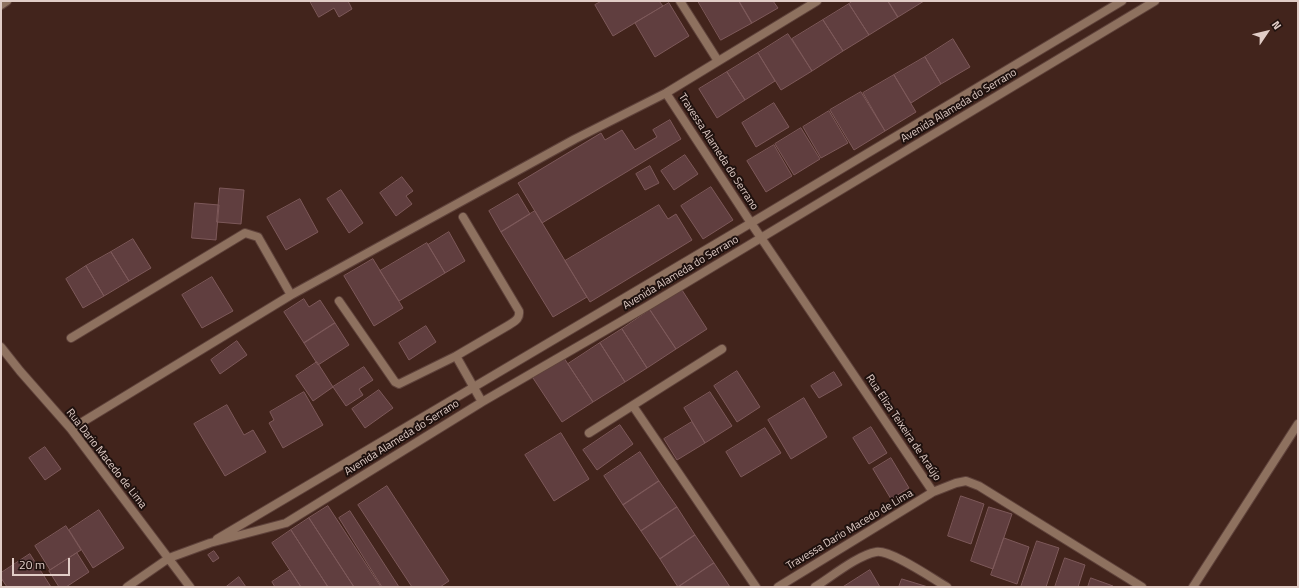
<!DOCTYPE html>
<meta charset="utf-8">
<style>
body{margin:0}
#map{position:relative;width:1299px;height:588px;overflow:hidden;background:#42241c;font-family:"Titillium Web",sans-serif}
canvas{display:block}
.frame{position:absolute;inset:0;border:2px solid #e1cdc7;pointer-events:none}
.north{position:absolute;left:1247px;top:12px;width:40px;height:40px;-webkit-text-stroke:3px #1f110e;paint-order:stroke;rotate:55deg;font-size:11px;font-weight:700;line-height:16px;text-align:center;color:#e1cdc7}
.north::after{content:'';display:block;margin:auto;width:14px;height:18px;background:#e1cdc7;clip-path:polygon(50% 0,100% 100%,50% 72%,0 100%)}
.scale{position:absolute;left:12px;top:558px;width:58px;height:18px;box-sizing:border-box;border:2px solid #e1cdc7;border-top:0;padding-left:5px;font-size:12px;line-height:14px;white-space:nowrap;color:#e1cdc7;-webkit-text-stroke:3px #1f110e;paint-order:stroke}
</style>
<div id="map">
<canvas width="1299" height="588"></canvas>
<div class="frame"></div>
<div class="north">N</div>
<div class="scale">20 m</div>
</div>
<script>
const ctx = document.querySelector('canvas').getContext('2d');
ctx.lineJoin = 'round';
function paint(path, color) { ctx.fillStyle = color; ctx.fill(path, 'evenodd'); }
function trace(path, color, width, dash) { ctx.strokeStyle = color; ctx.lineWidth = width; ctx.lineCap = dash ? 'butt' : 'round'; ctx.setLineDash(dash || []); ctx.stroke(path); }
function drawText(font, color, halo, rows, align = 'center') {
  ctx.font = font + ' "Titillium Web",sans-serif'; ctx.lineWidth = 4; ctx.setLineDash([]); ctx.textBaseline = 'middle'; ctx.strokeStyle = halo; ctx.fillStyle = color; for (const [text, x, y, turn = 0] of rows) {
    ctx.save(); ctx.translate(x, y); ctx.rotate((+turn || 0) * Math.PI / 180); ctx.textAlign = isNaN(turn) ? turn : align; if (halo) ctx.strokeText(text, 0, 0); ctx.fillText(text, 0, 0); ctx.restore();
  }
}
const building = new Path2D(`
 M310,1H348L352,9L339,17L334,8L319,17Z
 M602,1H659L663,6L613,36L595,5Z
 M698,1H739L752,23L721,40Z
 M739,1H773L778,8L752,23Z
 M853,1H888L898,17L869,35L849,4Z
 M888,1H924L898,17Z
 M669,3L689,36L655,57L635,23Z
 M849,4L869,35L843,51L823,20Z
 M823,20L843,51L812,71L792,39Z
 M788,34L812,71L781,90L758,53Z
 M953,39L970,67L941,84L925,57Z
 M758,53L775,81L745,100L727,72Z
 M925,57L941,84L911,103L894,75Z
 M727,72L745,100L717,118L699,89Z
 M894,75L916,112L885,131L863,93Z
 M861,92L885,131L854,150L830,110Z
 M774,103L789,127L756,147L742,123Z
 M829,111L848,143L821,158L803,127Z
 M670,120L681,139L542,223L518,183L601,133L605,140L622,130L635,150L657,137L653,130Z
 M801,128L820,159L794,175L775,144Z
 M774,145L792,176L766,192L747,161Z
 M685,155L698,174L674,190L661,171Z
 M650,166L659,183L645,190L636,174Z
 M402,177L413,191L406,196L412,204L396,216L380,193Z
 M711,187L733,220L703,239L681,206Z
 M220,188L244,190L241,224L217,222Z
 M341,190L363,223L349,233L327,199Z
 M518,194L530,214L501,232L489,211Z
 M300,199L318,232L286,250L267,217Z
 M195,203L219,205L216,240L192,238Z
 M659,205L668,219L676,214L692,240L590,302L565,261Z
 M535,211L587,297L553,317L501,232Z
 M449,232L465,261L445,273L428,245Z
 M133,239L151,268L129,281L111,252Z
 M427,243L445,273L399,301L380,271Z
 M111,252L129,281L104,296L86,266Z
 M373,259L403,308L374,326L344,276Z
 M86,266L104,296L83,308L66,279Z
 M212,277L233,311L202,328L182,295Z
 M682,290L707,329L676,349L650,310Z
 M304,299L309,307L320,300L335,323L304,343L284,312Z
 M650,310L676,349L647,368L622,329Z
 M335,323L349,345L318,365L304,343Z
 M426,326L436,342L409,360L399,343Z
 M622,329L647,368L625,382L600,343Z
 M237,341L247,355L220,374L211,360Z
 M600,343L625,382L593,402L568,364Z
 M564,358L593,402L562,422L533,378Z
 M317,362L333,387L313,401L296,376Z
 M364,367L373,380L359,389L363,395L346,406L333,387Z
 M737,371L760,407L737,422L714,386Z
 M834,372L842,385L819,398L811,386Z
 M379,390L393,408L365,428L352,409Z
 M304,392L323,425L283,448L269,423L274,420L270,412Z
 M710,392L732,426L705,443L684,408Z
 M804,398L827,437L791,459L768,420Z
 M227,405L244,435L253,430L266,452L225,476L194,424Z
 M692,422L705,443L677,460L664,439Z
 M620,425L633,444L597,470L583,450Z
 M871,427L887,453L869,464L853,438Z
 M765,428L781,453L741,477L726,452Z
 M561,433L589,479L554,501L525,455Z
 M45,447L61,469L45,480L29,458Z
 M640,452L659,481L623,505L604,476Z
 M891,458L909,488L891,499L873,469Z
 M659,481L677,507L641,531L623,505Z
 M387,486L449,581L440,587H412L358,505Z
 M961,496L984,504L971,544L948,536Z
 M328,506L381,587H354L309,518Z
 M677,507L695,535L660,559L641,531Z
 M989,507L1012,514L993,569L971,561Z
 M99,510L124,548L93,568L69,530Z
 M350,511L399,587H382L339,518Z
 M309,518L354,587H328L291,530Z
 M66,526L81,550L50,570L35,546Z
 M291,530L328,587H301L272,543Z
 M695,535L714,563L678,587L660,559Z
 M1004,538L1029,547L1017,584L991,575Z
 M1037,541L1059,548L1046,587H1021Z
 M214,551L219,558L213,562L208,555Z
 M77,553L89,572L66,587H59L49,571Z
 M30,554L51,587H7L1,578V573Z
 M1065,558L1085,565L1078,587H1055Z
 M714,563L730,587H678Z
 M290,570L301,587H275L272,582Z
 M870,570L880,587H843Z
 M239,577L246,587H226Z
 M1091,578L1113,586V587H1088Z
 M902,579L928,587H899Z`);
const street = new Path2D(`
 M680,1L718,61
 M1,5L7,1
 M666,93L751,223L933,492L956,483L966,481L979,486L1142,587
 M339,301L395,382L399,384L456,356L509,325C515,321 520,319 519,311L463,217
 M71,338L245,233L258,237L291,295
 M1,347L20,371L71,429L190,587
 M456,356L482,402
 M633,406L756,587
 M71,429L291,295L575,139L666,93L817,1
 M589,433L722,349
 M217,539L751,223L1122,1
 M127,587L169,558L210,543L286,523L482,402L646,307L1155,1
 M778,587L933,492
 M815,587C831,577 858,555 876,552C890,549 933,579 947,587
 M1193,587L1298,424`);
const streetNames = [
 ["Avenida Alameda do Serrano",959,106,-31],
 ["Travessa Alameda do Serrano",718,152,57],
 ["Avenida Alameda do Serrano",681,273,-31],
 ["Rua Eliza Teixeira de Araújo",903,428,56],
 ["Avenida Alameda do Serrano",402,438,-32],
 ["Rua Dario Macedo de Lima",106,459,52],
 ["Travessa Dario Macedo de Lima",850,530,-31]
];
paint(building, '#603e3f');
trace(building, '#7d595a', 1);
trace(street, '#5f423b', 10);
trace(street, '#8e715f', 8);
drawText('11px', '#e1cdc7', '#1f110e', streetNames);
</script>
